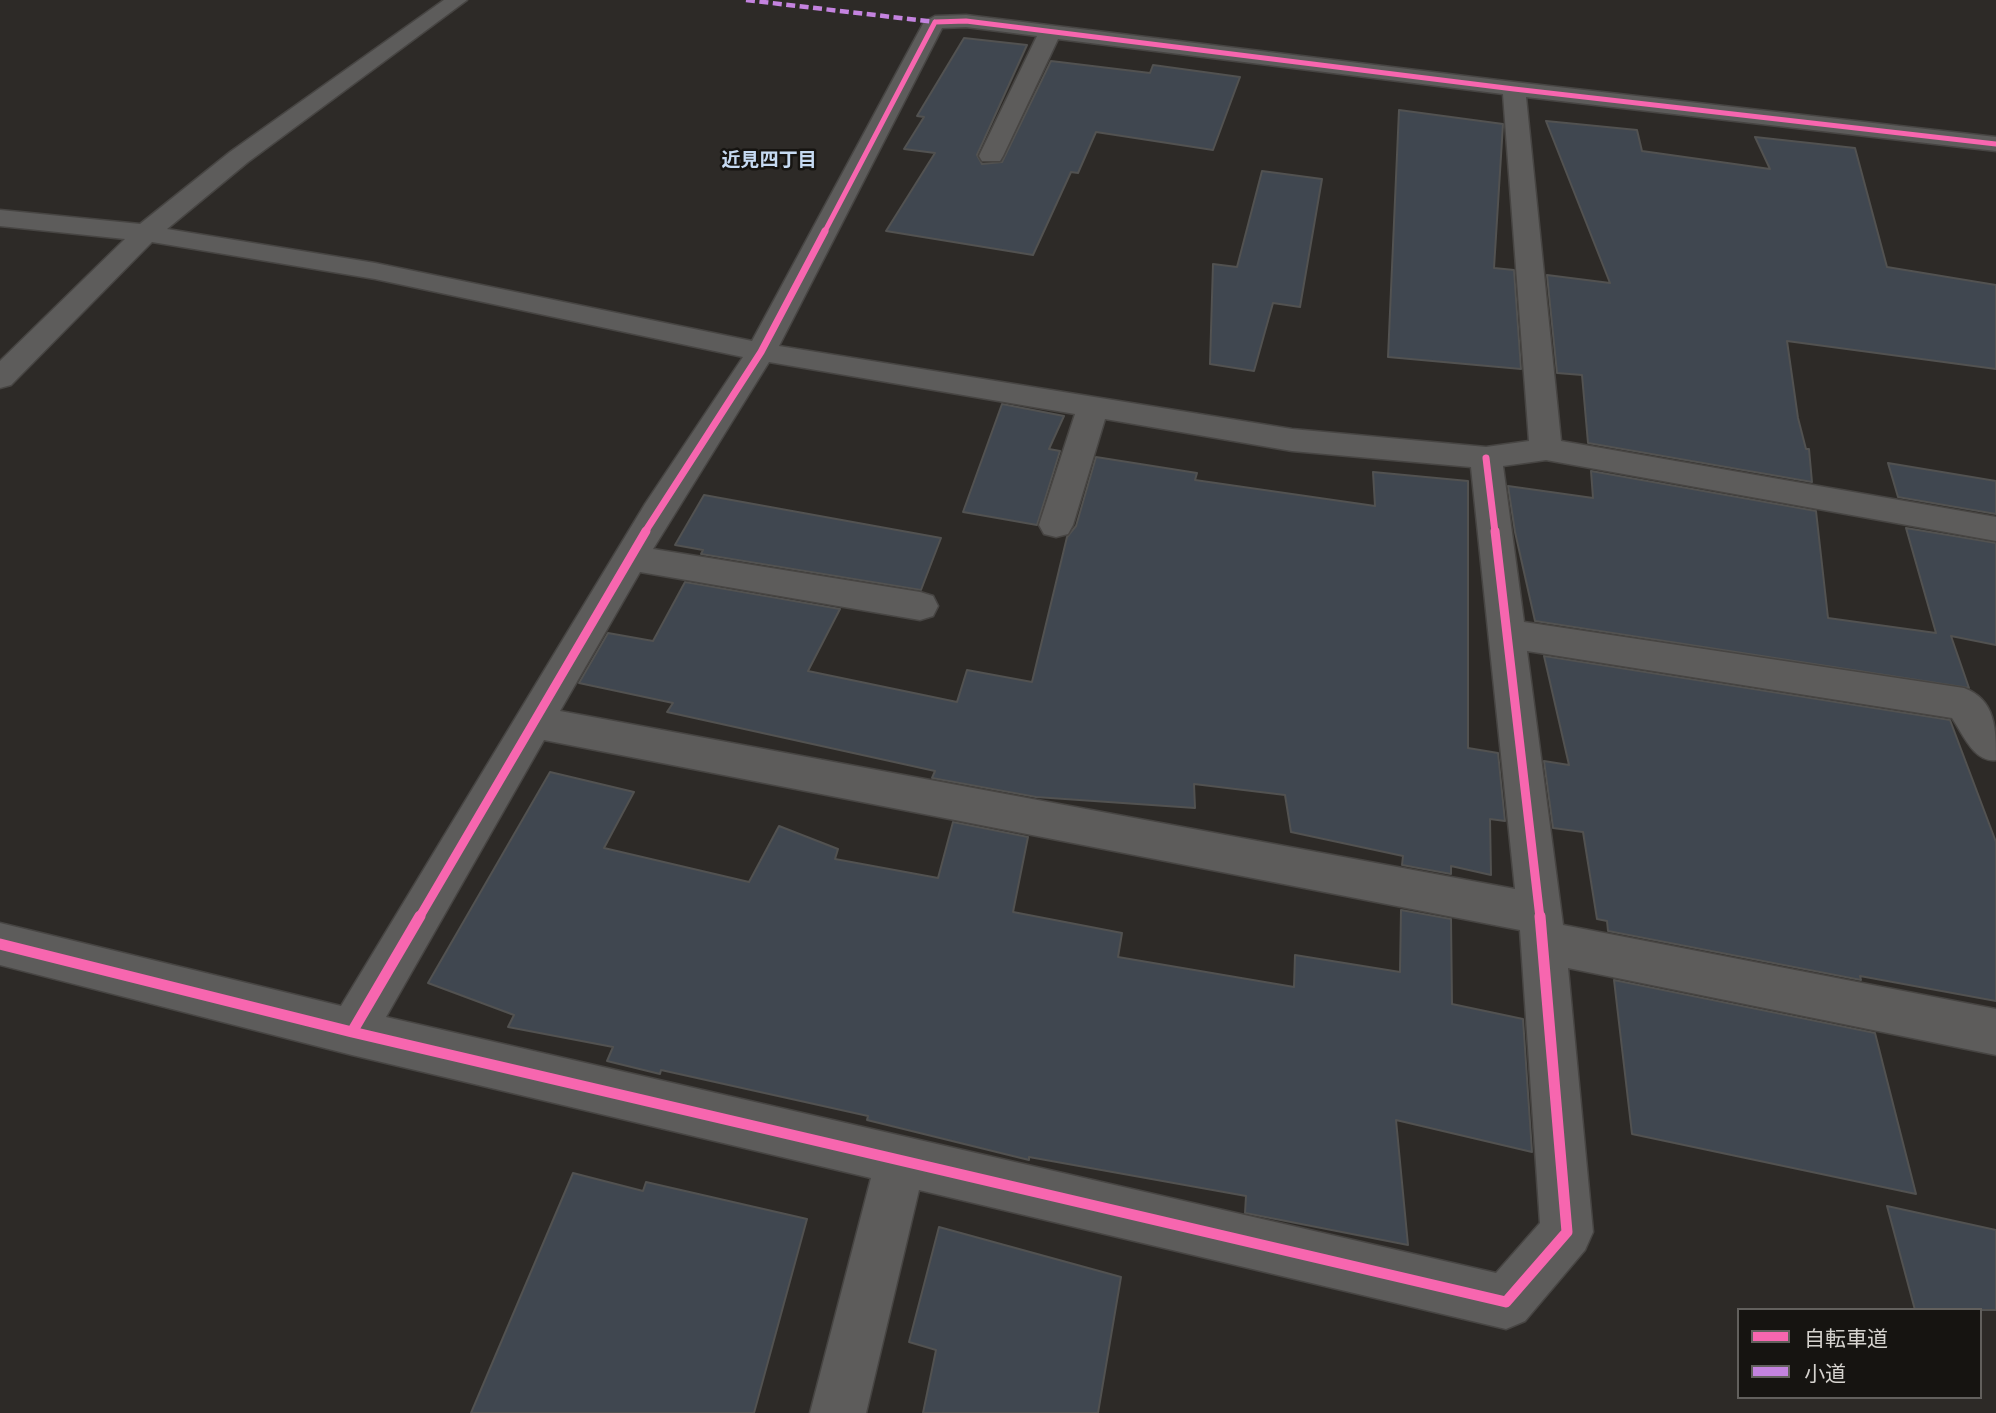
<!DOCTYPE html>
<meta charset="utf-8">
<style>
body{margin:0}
#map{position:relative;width:1996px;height:1413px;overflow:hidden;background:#2d2a27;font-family:Helvetica,"Noto Sans JP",sans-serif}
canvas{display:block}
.legend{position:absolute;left:1737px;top:1308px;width:245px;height:91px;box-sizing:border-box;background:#161411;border:2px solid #62605d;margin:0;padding:9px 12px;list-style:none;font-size:21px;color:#d5d2ce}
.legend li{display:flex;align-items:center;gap:14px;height:35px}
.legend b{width:35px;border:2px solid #62605d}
</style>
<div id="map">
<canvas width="1996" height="1413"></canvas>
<ul class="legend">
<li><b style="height:9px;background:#f766af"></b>自転車道</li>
<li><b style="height:9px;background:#c483df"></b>小道</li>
</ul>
</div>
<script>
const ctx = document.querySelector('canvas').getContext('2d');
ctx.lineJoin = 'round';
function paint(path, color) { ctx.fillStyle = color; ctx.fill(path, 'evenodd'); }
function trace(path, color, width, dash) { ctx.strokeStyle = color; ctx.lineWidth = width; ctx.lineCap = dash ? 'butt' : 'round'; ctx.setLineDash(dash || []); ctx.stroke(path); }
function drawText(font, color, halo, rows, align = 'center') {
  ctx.font = font + ' Helvetica,"Noto Sans JP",sans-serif'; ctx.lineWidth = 5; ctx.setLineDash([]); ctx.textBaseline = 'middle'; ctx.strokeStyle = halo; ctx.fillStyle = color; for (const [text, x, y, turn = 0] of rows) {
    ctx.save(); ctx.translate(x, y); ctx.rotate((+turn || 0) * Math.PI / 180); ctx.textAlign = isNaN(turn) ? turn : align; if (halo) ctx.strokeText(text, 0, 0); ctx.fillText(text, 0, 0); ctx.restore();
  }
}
const building = new Path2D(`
 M964,38L1027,45L977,155L982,164L1002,162L1051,61L1150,73L1153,65L1240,77L1213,150L1096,132L1078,173L1071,172L1033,255L886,231L935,153L904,149L924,117L917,116Z
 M1399,110L1503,124L1494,268L1514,270L1521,369L1388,357Z
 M1546,121L1637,130L1642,151L1770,169L1755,137L1855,148L1887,267L1996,285V369L1787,341L1798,418L1806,449H1809L1812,482L1588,443L1582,375L1557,373L1547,275L1610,283Z
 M1262,171L1322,179L1300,307L1273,303L1254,371L1210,364L1213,264L1237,267Z
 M1002,404L1064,416L1049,449L1060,451L1037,525L963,512Z
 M1096,457L1197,473L1195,480L1375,506L1373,472L1468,481V748L1498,753L1505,821L1490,819L1491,875L1451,866V874L1402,865L1403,856L1291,832L1285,795L1194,784L1195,808L1036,797L932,778L935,771L667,712L673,703L579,683L608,633L653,641L685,582L840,609L808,671L957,702L967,670L1032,682L1067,537L1076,526Z
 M1888,463L1996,481V514L1898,497Z
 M1591,471L1816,511L1828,618L1936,633L1906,528L1996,543V645L1951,636L1969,688L1535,621L1515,532L1508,486L1593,498Z
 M704,495L941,538L921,590L701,554L703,550L675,545Z
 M1544,656L1950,720L1996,842V1001L1860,976L1861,980L1608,931L1607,921L1597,919L1583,832L1553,828L1544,761L1569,765Z
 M550,772L634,792L604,848L749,882L779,826L838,849L835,859L938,878L953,822L1028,837L1013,912L1122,933L1118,957L1294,987L1295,955L1400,972L1401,910L1451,919L1452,1004L1523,1019L1532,1152L1396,1120L1408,1245L1245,1213L1246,1196L1029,1157V1160L867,1120L868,1116L661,1070L660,1074L607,1061L613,1047L508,1027L514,1015L428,983Z
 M1614,980L1875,1033L1916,1194L1632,1134Z
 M573,1173L643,1191L646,1182L807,1219L754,1413H471Z
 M1887,1206L1996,1230V1310H1915Z
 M939,1227L1121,1277L1098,1413H923L936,1350L909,1342Z`);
const minor = new Path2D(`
 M444,0H467L248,162L167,229L375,263L752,341L924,22L935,16L966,15L1514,82L1996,137V151L1526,97L1561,441L1996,517V541L1546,460L1503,466L1524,622L1964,688C1996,700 1996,729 1996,760C1974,763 1963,734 1952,718L1527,651L1563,925L1996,1009V1055L1568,968L1593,1232L1585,1250L1525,1321L1506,1329L919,1190L866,1413H810L871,1178L352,1055L0,965V923L341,1006L645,504L743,357L375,279L152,242L11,385L0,388V361L125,239L0,226V210L140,224L230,152ZM966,27L1037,36L979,156L982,161H1000L1003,156L1058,39L1503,94L1529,441L1486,447L1292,429L779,346L942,28ZM769,362L1075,414L1039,525L1044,534L1056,537L1068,534L1073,525L1105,419L1292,451L1471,467L1515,889L560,711L640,572L920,620L933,616L938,606L933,596L920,592L653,549ZM544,740L1520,930L1540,1223L1496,1273L386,1017Z`);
const quiet = new Path2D(`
 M746,0L935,22`);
const cyclewayFar3 = new Path2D(`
 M824,233L935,22L966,21L1514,89L1996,144`);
const cyclewayFar2 = new Path2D(`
 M1486,458L1495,532
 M645,532L761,352L825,231`);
const cyclewayFar1 = new Path2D(`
 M1495,531L1540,918
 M419,918L646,531`);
const cycleway = new Path2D(`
 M0,944L352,1032L1506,1302L1567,1232L1540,916
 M352,1032L420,916`);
const farNeighbourhoodnames = [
 ["近見四丁目",769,161]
];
paint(building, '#404750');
trace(building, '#525251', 2);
trace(minor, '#474543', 3);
paint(minor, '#5d5c5b');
trace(quiet, '#c483df', 4.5, [9, 4.5]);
trace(cyclewayFar3, '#f766af', 5);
trace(cyclewayFar2, '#f766af', 7);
trace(cyclewayFar1, '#f766af', 9);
trace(cycleway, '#f766af', 11);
drawText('bold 19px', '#c6daf2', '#161411', farNeighbourhoodnames);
</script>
